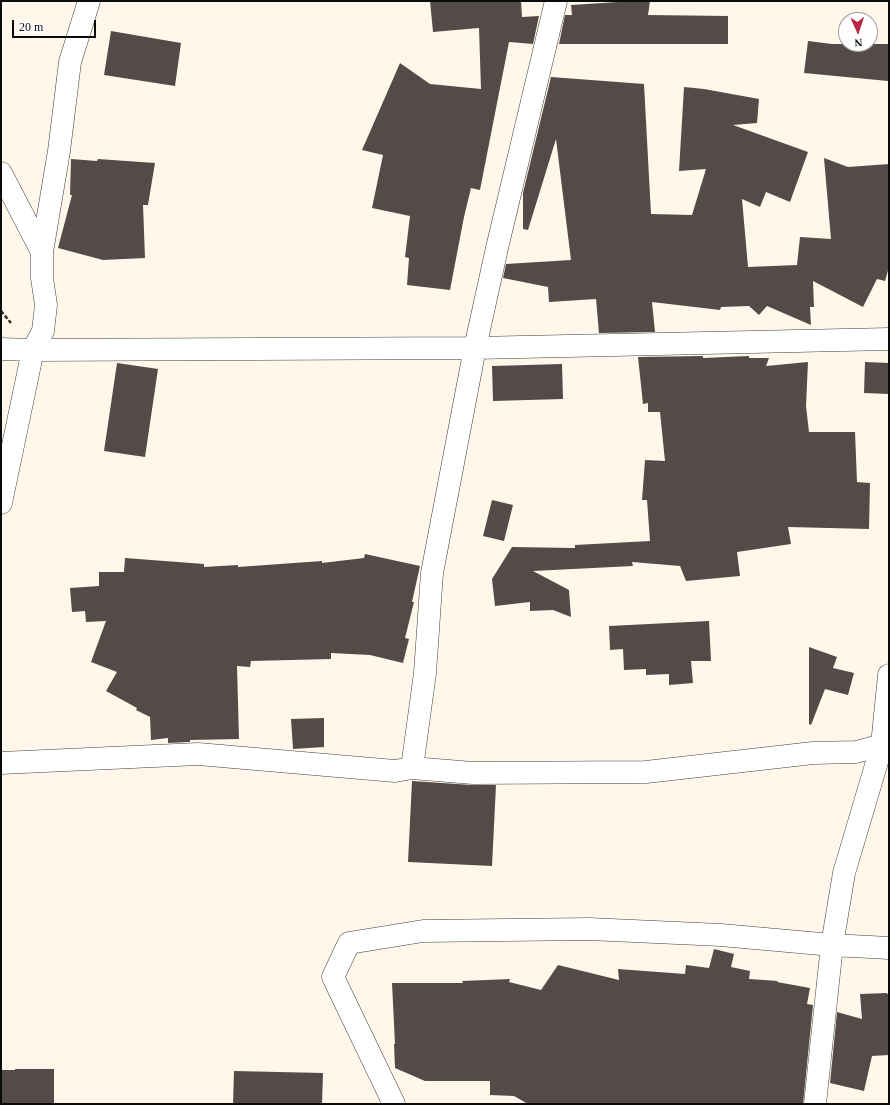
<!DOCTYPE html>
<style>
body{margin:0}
#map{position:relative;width:890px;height:1105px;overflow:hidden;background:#fff8ea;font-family:Georgia,serif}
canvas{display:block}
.frame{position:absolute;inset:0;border:2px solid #0b0b0b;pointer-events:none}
.north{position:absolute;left:838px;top:12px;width:40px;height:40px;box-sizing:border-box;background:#fff;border:1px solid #9d9d9d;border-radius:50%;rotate:177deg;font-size:11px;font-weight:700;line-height:16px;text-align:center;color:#0b0b0b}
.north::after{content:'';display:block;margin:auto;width:14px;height:18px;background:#bb2442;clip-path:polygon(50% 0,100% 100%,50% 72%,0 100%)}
.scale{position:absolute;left:12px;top:20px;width:84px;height:18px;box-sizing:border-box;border:2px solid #0b0b0b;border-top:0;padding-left:5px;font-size:12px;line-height:14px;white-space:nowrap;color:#0b0b0b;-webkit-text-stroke:3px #fff;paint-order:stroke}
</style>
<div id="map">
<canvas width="890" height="1105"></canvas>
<div class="frame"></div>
<div class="north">N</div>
<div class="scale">20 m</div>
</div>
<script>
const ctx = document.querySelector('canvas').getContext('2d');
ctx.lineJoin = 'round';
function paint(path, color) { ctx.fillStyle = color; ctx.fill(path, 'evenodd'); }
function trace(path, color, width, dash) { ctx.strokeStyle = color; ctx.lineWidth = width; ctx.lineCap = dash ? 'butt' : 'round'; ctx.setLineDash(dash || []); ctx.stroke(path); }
const building = new Path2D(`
 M430,1H521L522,17L539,16L533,44L509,42L480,190L471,188L464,217L450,290L407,285L409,258L405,257L410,216L372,208L383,155L362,150L400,63L430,84L481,89L479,28L433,32Z
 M618,1H650L648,15L728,16V44H559L565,15H572L571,5L618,2Z
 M111,31L181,43L175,86L104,75Z
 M808,41L832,44H889L888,81L804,73Z
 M551,77L644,84L651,214L692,215L706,169L679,171L684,87L704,89L759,99L757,123L733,125L808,152L790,202L766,192L760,207L742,199L748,267L797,265L800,237L831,239L824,158L848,167L889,164V267L885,281L877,279L863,307L813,281L814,307H810L811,325L767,306L759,315L749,306L721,307L720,310L652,302L655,332L599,333L596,299L549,302L548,287L503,278L506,264L571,260L556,139L528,230L523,229V193Z
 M71,159L97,161L98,159L155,163L148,205H143L145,258L103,260L58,248L72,195H70Z
 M703,356V358L749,356V358H769L766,366L808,362L806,406L809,432H855L857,482L870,483L869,529L788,527L791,544L737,552L740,576L686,581L680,566L632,562L633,566L533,571L569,590L571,617L553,610L530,611V602L495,606L492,579L512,547L575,548V545L650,541L647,500H642L645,460L665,461L660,412H648V403L643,404L638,357Z
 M865,362L889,363V394L864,393Z
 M117,363L158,369L145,457L104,451Z
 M562,364L563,399L493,401L492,366Z
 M492,500L513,505L504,541L483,536Z
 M365,554L420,566L412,602H414L405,638L409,639L403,663L370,655L331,653V659L251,661L250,667L237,666L239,739L190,740V742L168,743V738L151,740L150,717L136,710L137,708L106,691L117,672L91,662L106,621L86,622L85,611L72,612L70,588L99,586V572H124L125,558L204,564V567L238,565V567L322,561V563L364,558Z
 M709,621L711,661H691L693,683L669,685V674L646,675V669L624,670L623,649L610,650L609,626Z
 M809,647L837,657L833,668L854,673L848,695L825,689L811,725L809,724Z
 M324,718V747L293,749L291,719Z
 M412,781L472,785H496L492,866L408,862Z
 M714,949L734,954L731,967L750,971L749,979L778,981L777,982L810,988L807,1004L813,1005L803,1104H528L514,1096L490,1095V1081H425L395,1068L394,1044H395L392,983H463L462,981L510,979L509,982L541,990L558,965L619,980L618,969L685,974L686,965L709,968Z
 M887,993V994H889V1055L872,1056L864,1091L830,1083L837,1012L862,1019L860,994Z
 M15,1069H54V1104H1V1070H15Z
 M234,1071L323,1073L322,1104H233Z`);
const path = new Path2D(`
 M1,311L11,323`);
const minor = new Path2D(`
 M1,173L42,252
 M1,349L33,350L475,348L889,339
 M1,503L33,350L43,331L46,305L42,278V252L59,151L70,62L89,1
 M1,763L198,754L395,771L412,768L473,773L646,772L813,753L856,752L882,745L889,748
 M412,768L425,673L432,573L475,348L497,248L556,1
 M394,1104L333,977L349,943L423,931L589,929L721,935L832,945L889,948
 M815,1104L832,945L844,873L882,745L889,675`);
paint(building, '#544b48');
trace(minor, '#3e3e3e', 23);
trace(path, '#2d2d2d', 2.5, [4, 2]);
trace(minor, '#fff', 22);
</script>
